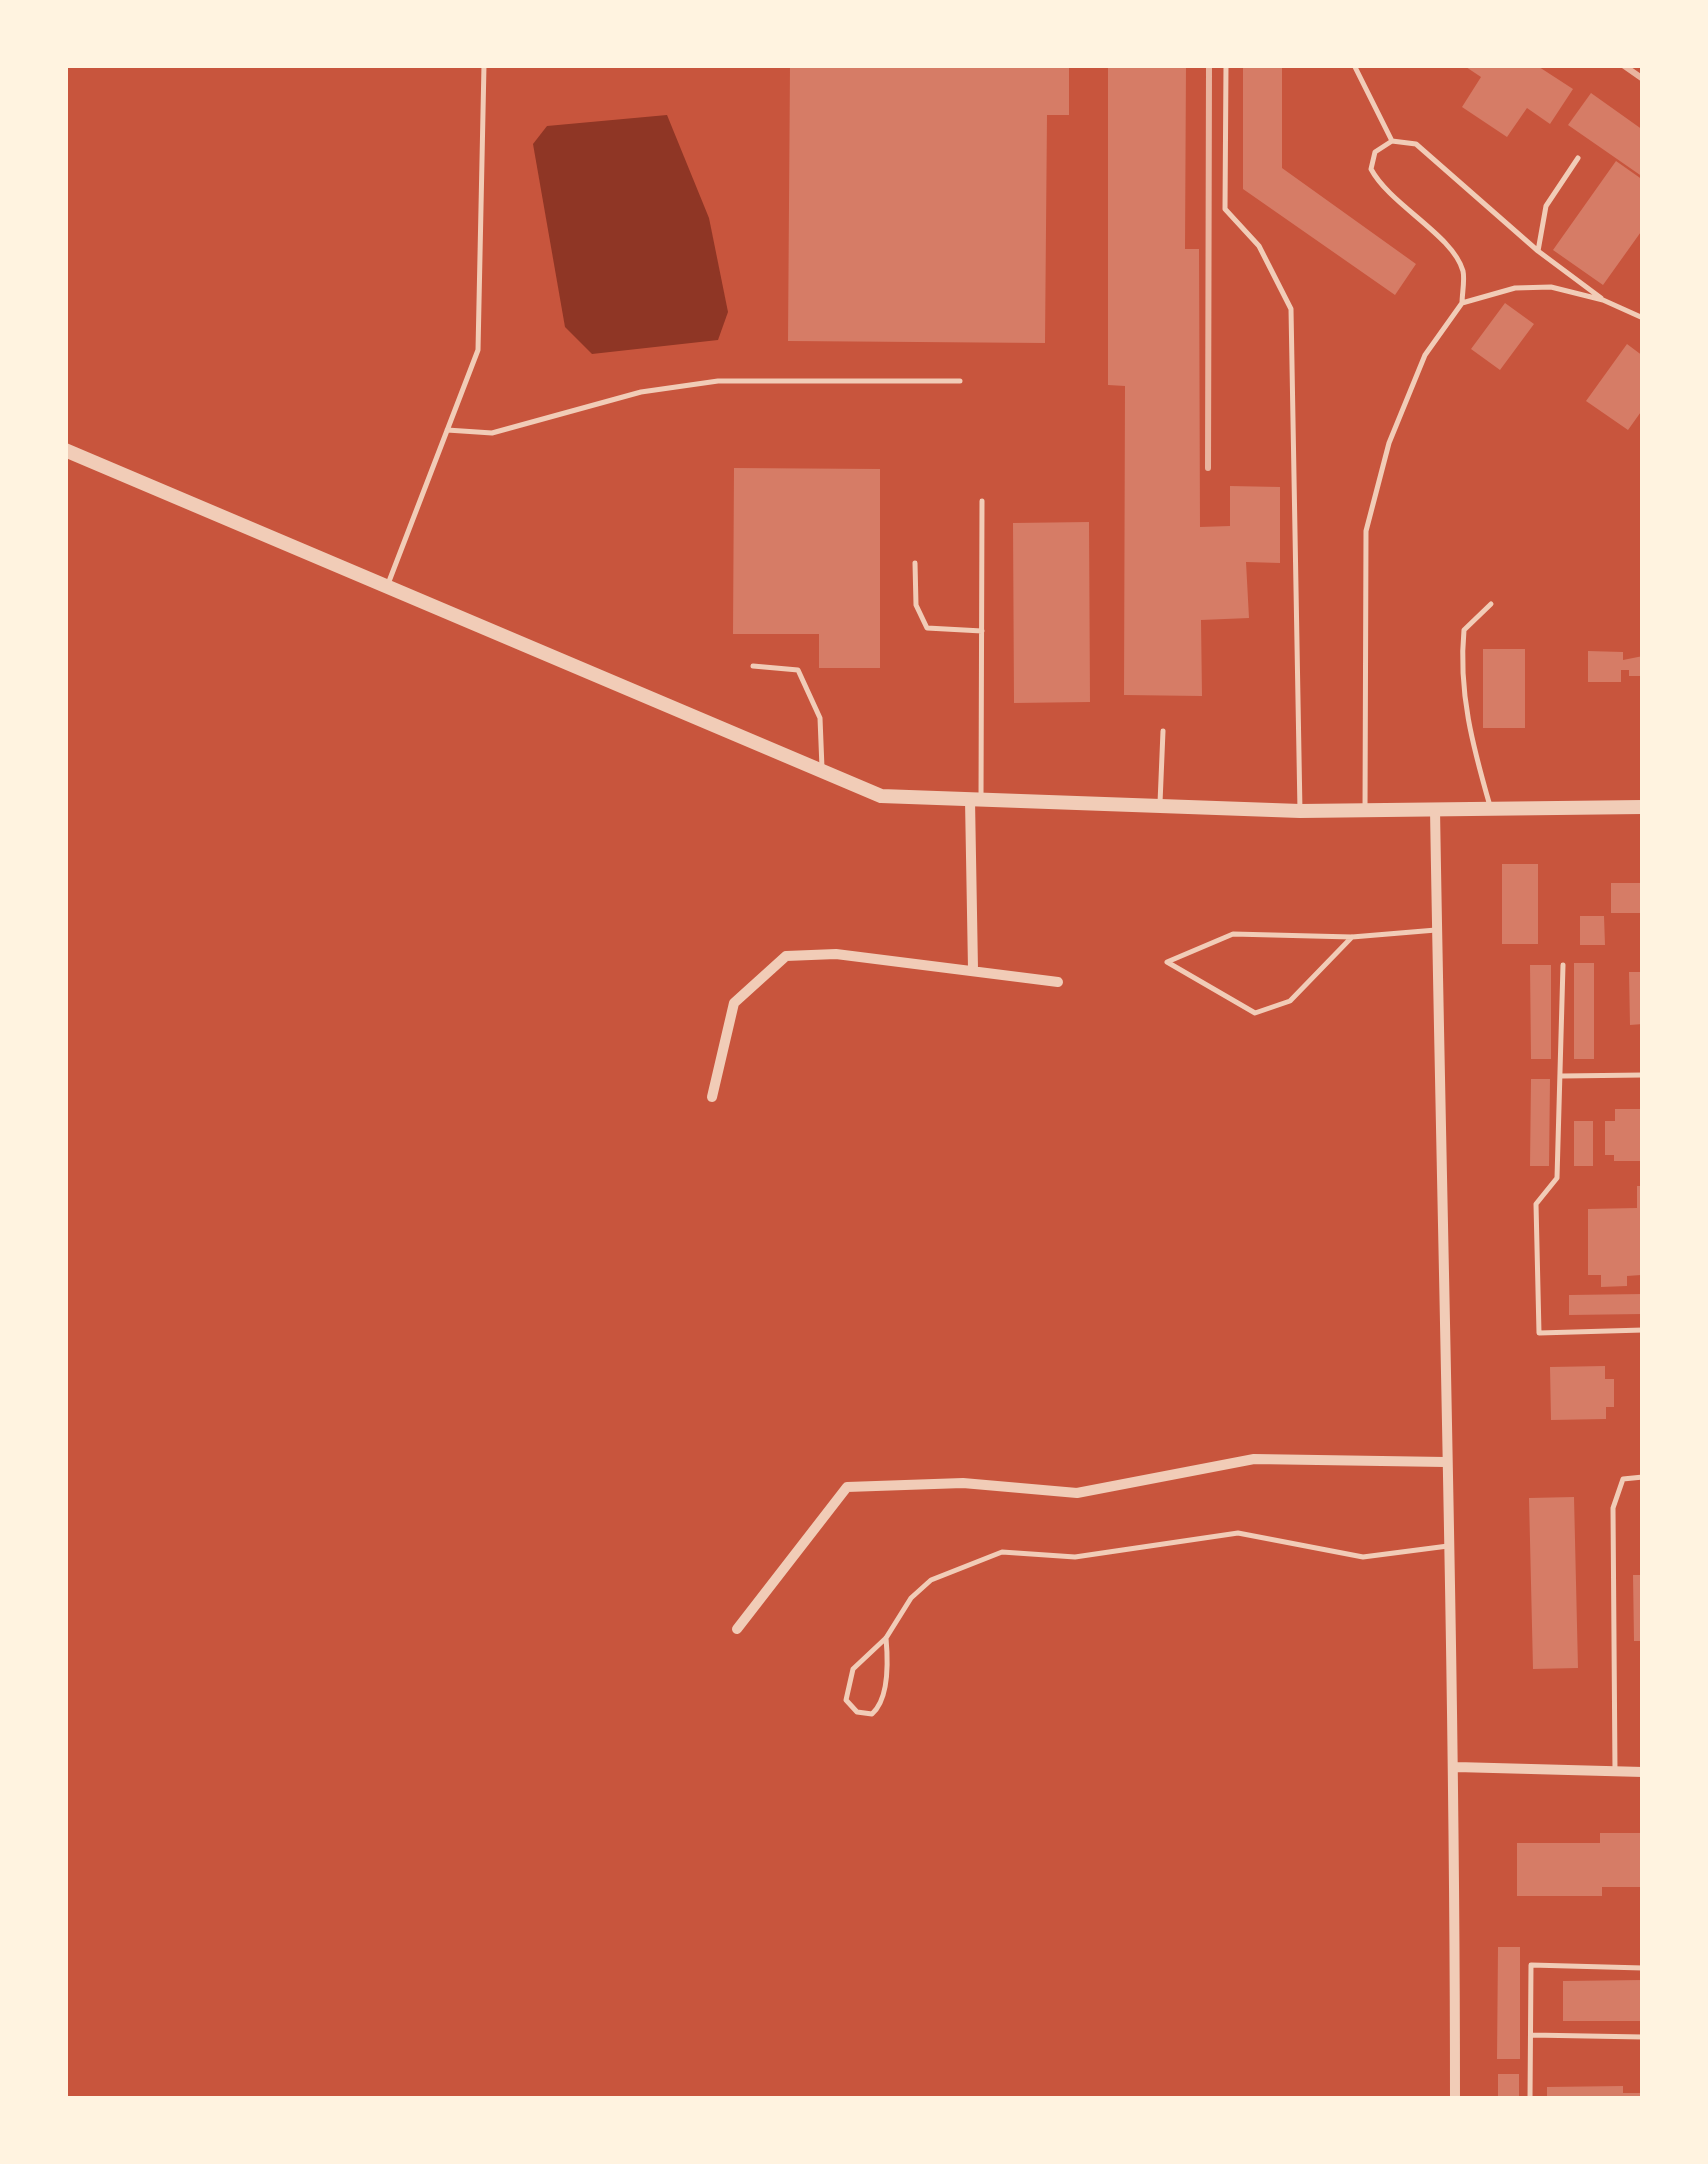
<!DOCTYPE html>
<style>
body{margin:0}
#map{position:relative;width:1708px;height:2164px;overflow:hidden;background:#c8553d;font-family:Inter,sans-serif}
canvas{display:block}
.frame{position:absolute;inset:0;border:68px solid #fff3e0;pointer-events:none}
</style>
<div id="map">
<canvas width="1708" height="2164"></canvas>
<div class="frame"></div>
</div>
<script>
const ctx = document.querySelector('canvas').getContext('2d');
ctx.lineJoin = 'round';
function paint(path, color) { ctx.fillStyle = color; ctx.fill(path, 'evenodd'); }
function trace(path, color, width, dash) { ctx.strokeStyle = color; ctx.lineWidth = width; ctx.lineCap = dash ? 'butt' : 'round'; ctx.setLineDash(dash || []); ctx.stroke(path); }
const water = new Path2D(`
 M667,115L709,218L728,312L718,340L592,354L565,327L533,144L547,126Z`);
const building = new Path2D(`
 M790,65H1069V115H1047L1045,343L788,341Z
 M1108,65H1186L1185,249H1199L1200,527L1230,526V486L1280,487V563L1246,562L1249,618L1201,620L1202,696L1124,695L1125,386L1108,385Z
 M1243,65H1282V168L1416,264L1395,295L1243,189Z
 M1463,65H1536L1573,89L1550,124L1527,108L1507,137L1462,107L1481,77Z
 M1591,93L1643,130V177L1568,125Z
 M1616,161L1643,180V229L1603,285L1553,250Z
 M1505,303L1534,324L1500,370L1471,349Z
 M1627,344L1643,356V409L1628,430L1586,401Z
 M734,468L880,469V668H819V634H733Z
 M1089,522L1090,702L1014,703L1013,523Z
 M1483,649H1525V728H1483Z
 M1588,651L1623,652V660L1643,656V676H1629V670H1621V682H1588Z
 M1502,864H1538V944H1502Z
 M1611,883H1643V913H1611Z
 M1580,916H1604L1605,945H1580Z
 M1574,963H1594V1059H1574Z
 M1530,965H1551V1059H1531Z
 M1629,972H1643V1024L1630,1025Z
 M1531,1079H1550L1549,1166H1530Z
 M1615,1109H1643V1161H1614V1155H1605V1121H1615Z
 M1574,1121H1593V1166H1574Z
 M1637,1186H1643L1641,1275L1627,1276V1286L1601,1287V1275H1588V1209L1637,1208Z
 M1643,1294V1314L1569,1315V1295Z
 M1605,1366V1379H1614V1407H1606V1419L1551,1420L1550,1367Z
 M1574,1497L1578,1668L1533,1669L1529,1498Z
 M1633,1575H1643V1641H1634Z
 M1600,1833H1643V1887H1602V1896H1517V1843H1600Z
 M1498,1947H1520V2059H1497Z
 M1643,1980V2021H1563V1981Z
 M1498,2074H1519V2099H1498Z
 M1623,2086V2093H1643V2099H1547V2087Z`);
const service = new Path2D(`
 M1226,65L1225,209L1259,246L1291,309L1300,811
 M1354,65L1392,141
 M1578,158L1546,206L1538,251L1601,298
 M1462,303C1462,294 1465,280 1463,271C1453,235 1390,205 1371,169L1375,152L1392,141L1416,144L1538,251
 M447,430L492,433L641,392L718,381H960
 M915,563L916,605L927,628L982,631
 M388,584L478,350L484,65
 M753,666L798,670L820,718L822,768
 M981,798L982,501
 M1160,803L1163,731
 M1490,806C1473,747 1458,692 1464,630L1491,604
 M1365,810L1366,531L1389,443L1425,355L1462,303L1515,288L1551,287L1603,300L1643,318
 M1352,937L1290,1001L1255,1013L1167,962L1233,934L1352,937L1436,930
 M1563,965L1557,1178L1536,1204L1539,1333L1643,1330
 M1562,1076L1643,1075
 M886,1638C888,1660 890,1698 872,1714L857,1712L846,1700L853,1669L886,1638L911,1598L931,1580L1002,1552L1075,1557L1238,1533L1363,1557L1448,1546
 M1615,1771L1613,1508L1623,1479L1643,1477
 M1531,2035L1643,2037
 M1530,2099L1531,1965L1643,1968`);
const minor = new Path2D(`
 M970,800L973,969
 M1435,809C1442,1239 1455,1669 1455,2099
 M712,1097L734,1003L786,956L836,954L1058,982
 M737,1629L847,1487L963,1483L1077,1493L1254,1459L1445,1462
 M1456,1767L1643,1772`);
const tertiary = new Path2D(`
 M65,450L881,796L1300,811L1643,807`);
const rail = new Path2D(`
 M1623,65L1643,79
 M1208,468L1209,65`);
paint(water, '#8f3625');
paint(building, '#d67c66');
trace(service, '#f1ccb7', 5);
trace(minor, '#f1ccb7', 10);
trace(tertiary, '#f1ccb7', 14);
trace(rail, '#e9b49f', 6);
</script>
